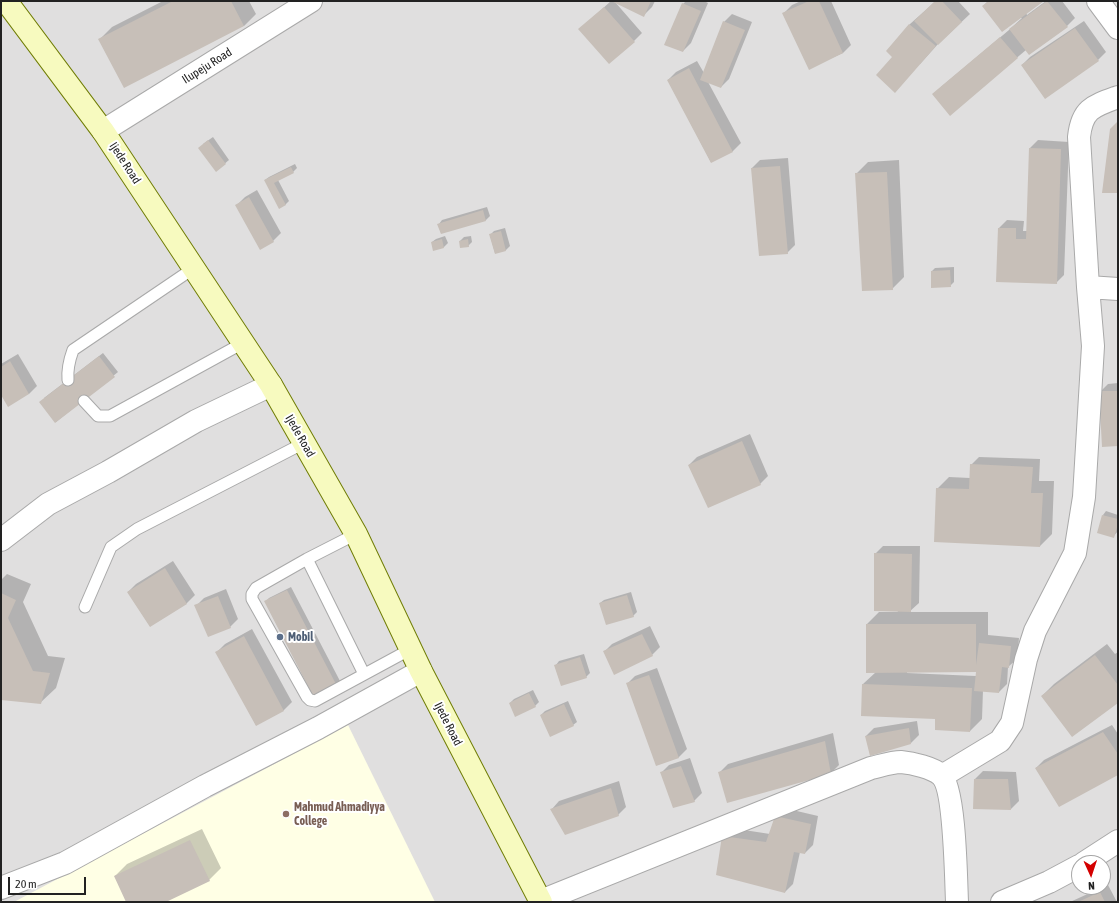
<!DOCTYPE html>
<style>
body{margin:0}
#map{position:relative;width:1119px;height:903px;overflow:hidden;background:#f2efe9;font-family:"Asap Condensed",sans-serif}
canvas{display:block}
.frame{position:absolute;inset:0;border:2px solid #222;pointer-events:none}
.north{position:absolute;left:1071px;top:855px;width:40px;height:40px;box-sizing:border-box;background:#fff;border:1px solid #a7a7a7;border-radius:50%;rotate:177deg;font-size:11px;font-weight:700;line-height:16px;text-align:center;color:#222}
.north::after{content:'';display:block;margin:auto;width:14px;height:18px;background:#d40000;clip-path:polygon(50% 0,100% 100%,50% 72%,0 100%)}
.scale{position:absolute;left:8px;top:877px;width:78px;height:18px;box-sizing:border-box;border:2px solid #222;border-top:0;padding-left:5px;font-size:12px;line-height:14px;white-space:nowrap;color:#222;-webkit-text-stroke:3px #fff;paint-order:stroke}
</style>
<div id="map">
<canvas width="1119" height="903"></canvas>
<div class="frame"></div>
<div class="north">N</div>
<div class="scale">20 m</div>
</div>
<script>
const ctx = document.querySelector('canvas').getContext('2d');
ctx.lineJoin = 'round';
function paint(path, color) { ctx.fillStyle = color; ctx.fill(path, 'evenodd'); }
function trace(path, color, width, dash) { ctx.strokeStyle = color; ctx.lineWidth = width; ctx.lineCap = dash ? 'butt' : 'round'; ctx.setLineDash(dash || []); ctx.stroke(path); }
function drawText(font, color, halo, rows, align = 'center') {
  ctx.font = font + ' "Asap Condensed",sans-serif'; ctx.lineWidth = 4; ctx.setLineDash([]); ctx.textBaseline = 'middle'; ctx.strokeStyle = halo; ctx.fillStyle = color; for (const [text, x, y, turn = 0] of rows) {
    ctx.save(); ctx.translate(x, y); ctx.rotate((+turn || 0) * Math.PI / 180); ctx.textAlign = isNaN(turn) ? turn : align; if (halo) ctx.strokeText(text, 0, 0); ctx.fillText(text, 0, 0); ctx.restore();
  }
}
const residential = new Path2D(`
 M1,1H1118V902H1ZM1079,863H1103V887H1079Z`);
const education = new Path2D(`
 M348,725L435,902H14Z`);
const shadow = new Path2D(`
 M163,1H249L256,14L244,26L100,39L112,27Z
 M611,1H655L652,7L644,15L615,2L642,33L634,41L580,29Z
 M686,1H704L708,3L691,43L683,51V4Z
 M801,1H831L851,45L843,53L809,68L784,13L792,5Z
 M936,1H958L970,14L938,44L920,64L894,57L887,51L910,24Z
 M988,1H1042L1026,13L1027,15L1046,1H1062L1075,18L1067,26L1026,50L950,114L941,87L1009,30L1022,18L983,6Z
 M732,14L752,22L729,79L721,87L708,82L741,143L733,151L711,162L668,80L676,72L697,61L704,73L724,22Z
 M1084,21L1106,52L1098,60L1022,65L1030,57Z
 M213,137L229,160L217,170L203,144Z
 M1038,140L1069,142L1064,275L1056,283L999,228L1007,220L1024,221L1023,231H1027L1030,148Z
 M788,158L795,245L787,253L752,168L760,160Z
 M899,160L904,277L892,289L856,174L868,162Z
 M295,164L297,168L293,172L278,180L289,201L285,205L265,180L269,177Z
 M257,190L281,233L273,241L237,205L245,197Z
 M487,207L490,216L486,220L441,233L439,224L442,220Z
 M505,228L510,246L506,250L495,253L490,235L494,231Z
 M445,236L448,243L444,247L434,250L432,242L436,239Z
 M471,236L472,242L468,246L460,241L464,237Z
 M954,267V282L950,286L932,271L935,268Z
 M103,353L118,372L56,422L44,398Z
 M18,354L37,386L29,394H1V364Z
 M1118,383V445L1100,392L1108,384Z
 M750,434L768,476L760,484L689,465L697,457Z
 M979,457L1040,459L1039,481H1054L1052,534L1040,546L937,489L949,477L970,478L971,465Z
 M1106,511L1118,515V531L1113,537L1103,515Z
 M883,546H920L919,603L909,612H988V635L1019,638L1017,659L1008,667L1007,684L999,692L983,690L982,719L970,731L936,718L862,715L863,684L876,672L867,624L879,612H898L875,554ZM977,671L976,676L907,673V672Z
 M173,561L195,595L187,603L150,626L128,592L136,584Z
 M7,574L31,584L23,602L48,656L65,658L56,688L40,703L1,699V580Z
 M291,587L340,681L314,696L266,601L269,598Z
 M226,589L238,619L230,627L196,606L204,598Z
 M631,592L637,612L633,616L600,603L604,600Z
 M650,626L660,647L652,655L604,652L612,644Z
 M252,629L292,702L284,710L256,725L217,652L225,644Z
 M1107,644L1115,654L1118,652V701L1042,696L1054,684Z
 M584,654L590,673L586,677L556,665L559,661Z
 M657,668L687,749L679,757L657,765L627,684L635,676Z
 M533,690L539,702L535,706L510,703L514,699Z
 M568,701L577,722L573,725L541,715L545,711Z
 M917,721L919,735L911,743L866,736L874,728Z
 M1112,725L1118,734V774L1036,768L1044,760Z
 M833,733L839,765L831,773L720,772L728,764Z
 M690,758L702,793L694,801L661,773L669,765Z
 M983,771L1016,772L1019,801L1011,809L974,808L975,779Z
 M619,781L626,807L618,815L552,809L559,801Z
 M784,808L818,816L813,845L805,853L800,852L793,884L785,892L718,874L731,828L770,834L776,816Z
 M202,829L221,868L209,880L164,902H127L115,876L127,864Z
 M1108,885L1117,902H1070L1103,887Z`);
const building = new Path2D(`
 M173,1H231L244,26L124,88L98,39Z
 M611,1H651L644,17Z
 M809,1H819L843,53L809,70L782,13Z
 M935,1H942L962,22L938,45L914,21Z
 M989,1H1044L1002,32L982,6Z
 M1047,1L1068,27L1029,55L1009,29Z
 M682,3L701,11L683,52L664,45Z
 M604,7L635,42L609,64L578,29Z
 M723,21L745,30L721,88L700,80Z
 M909,24L936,46L895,93L876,75L892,57L886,51Z
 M1075,28L1099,61L1045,99L1021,65Z
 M1000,37L1018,58L950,116L932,94Z
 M689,68L733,152L711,163L667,80Z
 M1118,121V193H1102L1110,129Z
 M208,140L226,164L216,172L198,148Z
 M1029,148L1061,149L1057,284L996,282L998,228H1016V239H1026Z
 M780,166L788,254L759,256L751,168Z
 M291,167L294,173L274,183L286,205L279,209L264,180Z
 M887,172L893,290L862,291L855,173Z
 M249,197L274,242L260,250L235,205Z
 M483,210L486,221L441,234L437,224Z
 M501,231L506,251L495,254L489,234Z
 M442,239L444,248L433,251L431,242Z
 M468,239L469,247L460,248L459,241Z
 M950,270L951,287L931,288V271Z
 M99,356L115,377L55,423L39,402Z
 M10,361L29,394L8,407L1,395V367Z
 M1099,391H1118V446L1102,447Z
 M742,441L761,485L708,508L688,465Z
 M970,464L1033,467L1031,493H1043L1040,547L934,542L936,488L969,489Z
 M1102,515L1118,519V524L1114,538L1097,533Z
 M874,553L912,554L911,612L874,611Z
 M165,568L187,604L150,627L127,592Z
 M287,590L337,686L314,698L264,601Z
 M1,593L16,600L8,618L33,671L50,673L41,704L1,700Z
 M627,595L634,617L606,625L599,603Z
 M218,596L231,628L208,637L194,605Z
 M866,624H976V665L979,643L1011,646L1009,668L1002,667L999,693L974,691L976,672L866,673Z
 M642,634L653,656L614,675L603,651Z
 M244,636L284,711L256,726L215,652Z
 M1095,655L1118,685V703L1072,737L1041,696Z
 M580,657L587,678L561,686L554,665Z
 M649,675L679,758L656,766L626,683Z
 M862,684L972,688L970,732L935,730V719L861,716Z
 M529,693L536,707L515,717L509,703Z
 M564,704L574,726L550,737L540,715Z
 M909,728L911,744L870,756L865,736Z
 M1103,732L1118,754V775L1059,807L1035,768Z
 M825,741L831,774L727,803L718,772Z
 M681,766L695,802L673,808L660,772Z
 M974,779H1008L1011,810L973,809Z
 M611,788L619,816L565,835L550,809Z
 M775,816L811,824L805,854L794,852L785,893L716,875L722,836L766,842Z
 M190,840L210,881L166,902H126L114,876Z
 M1100,892L1105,902H1078Z`);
const service = new Path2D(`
 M68,380C67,369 69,361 73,350L194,268
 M84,401L98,416H110L243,343
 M356,534L307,559L256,588L252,594V599L307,697L310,700L315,701L411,649
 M307,559L364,674
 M85,607L111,547L137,529L304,443`);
const minor = new Path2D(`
 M1098,1L1118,28
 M103,131L311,1
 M1088,287L1118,289
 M1,540L48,504L108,472L196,421L271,385
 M942,776L1000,741L1012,723L1026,659L1035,631L1075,553L1084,497L1093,346L1088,287L1079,137C1082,109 1093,106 1118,97
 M1084,863L1118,841
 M1,888L65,863L205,786L318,728L421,671
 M541,901L871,768C880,766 892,762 901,762C913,763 933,768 941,775C955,788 956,880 957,902
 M1002,902L1049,882L1079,866`);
const secondary = new Path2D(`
 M6,1L103,131L271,385L356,534L421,671L541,902`);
const markers = [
 [280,637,4,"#5c6f8a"],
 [286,814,4,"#8d6e63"]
];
const streetNames = [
 ["Ilupeju Road",207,66,-32],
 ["Ijede Road",125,163,57],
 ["Ijede Road",300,436,60],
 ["Ijede Road",448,724,63]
];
const serviceNames = [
 ["Mobil",288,637]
];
const educationNames = [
 ["Mahmud Ahmadiyya",294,807],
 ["College",294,821]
];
paint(residential, '#e0dfdf');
paint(education, '#ffffe5');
paint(shadow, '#0003');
paint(building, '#c7bfb8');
trace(service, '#a9a9a9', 13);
trace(minor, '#a9a9a9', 24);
trace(secondary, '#707d05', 24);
trace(service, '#fff', 11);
trace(minor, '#fff', 22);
trace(secondary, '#f7fabf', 22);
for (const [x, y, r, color] of markers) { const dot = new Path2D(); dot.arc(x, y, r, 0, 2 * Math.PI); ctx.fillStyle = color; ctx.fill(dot); trace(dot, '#fff', 1.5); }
drawText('12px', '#222', '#fff', streetNames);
drawText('bold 12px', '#4e5e75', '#fff', serviceNames, 'left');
drawText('bold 12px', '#785e54', '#fff', educationNames, 'left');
</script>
